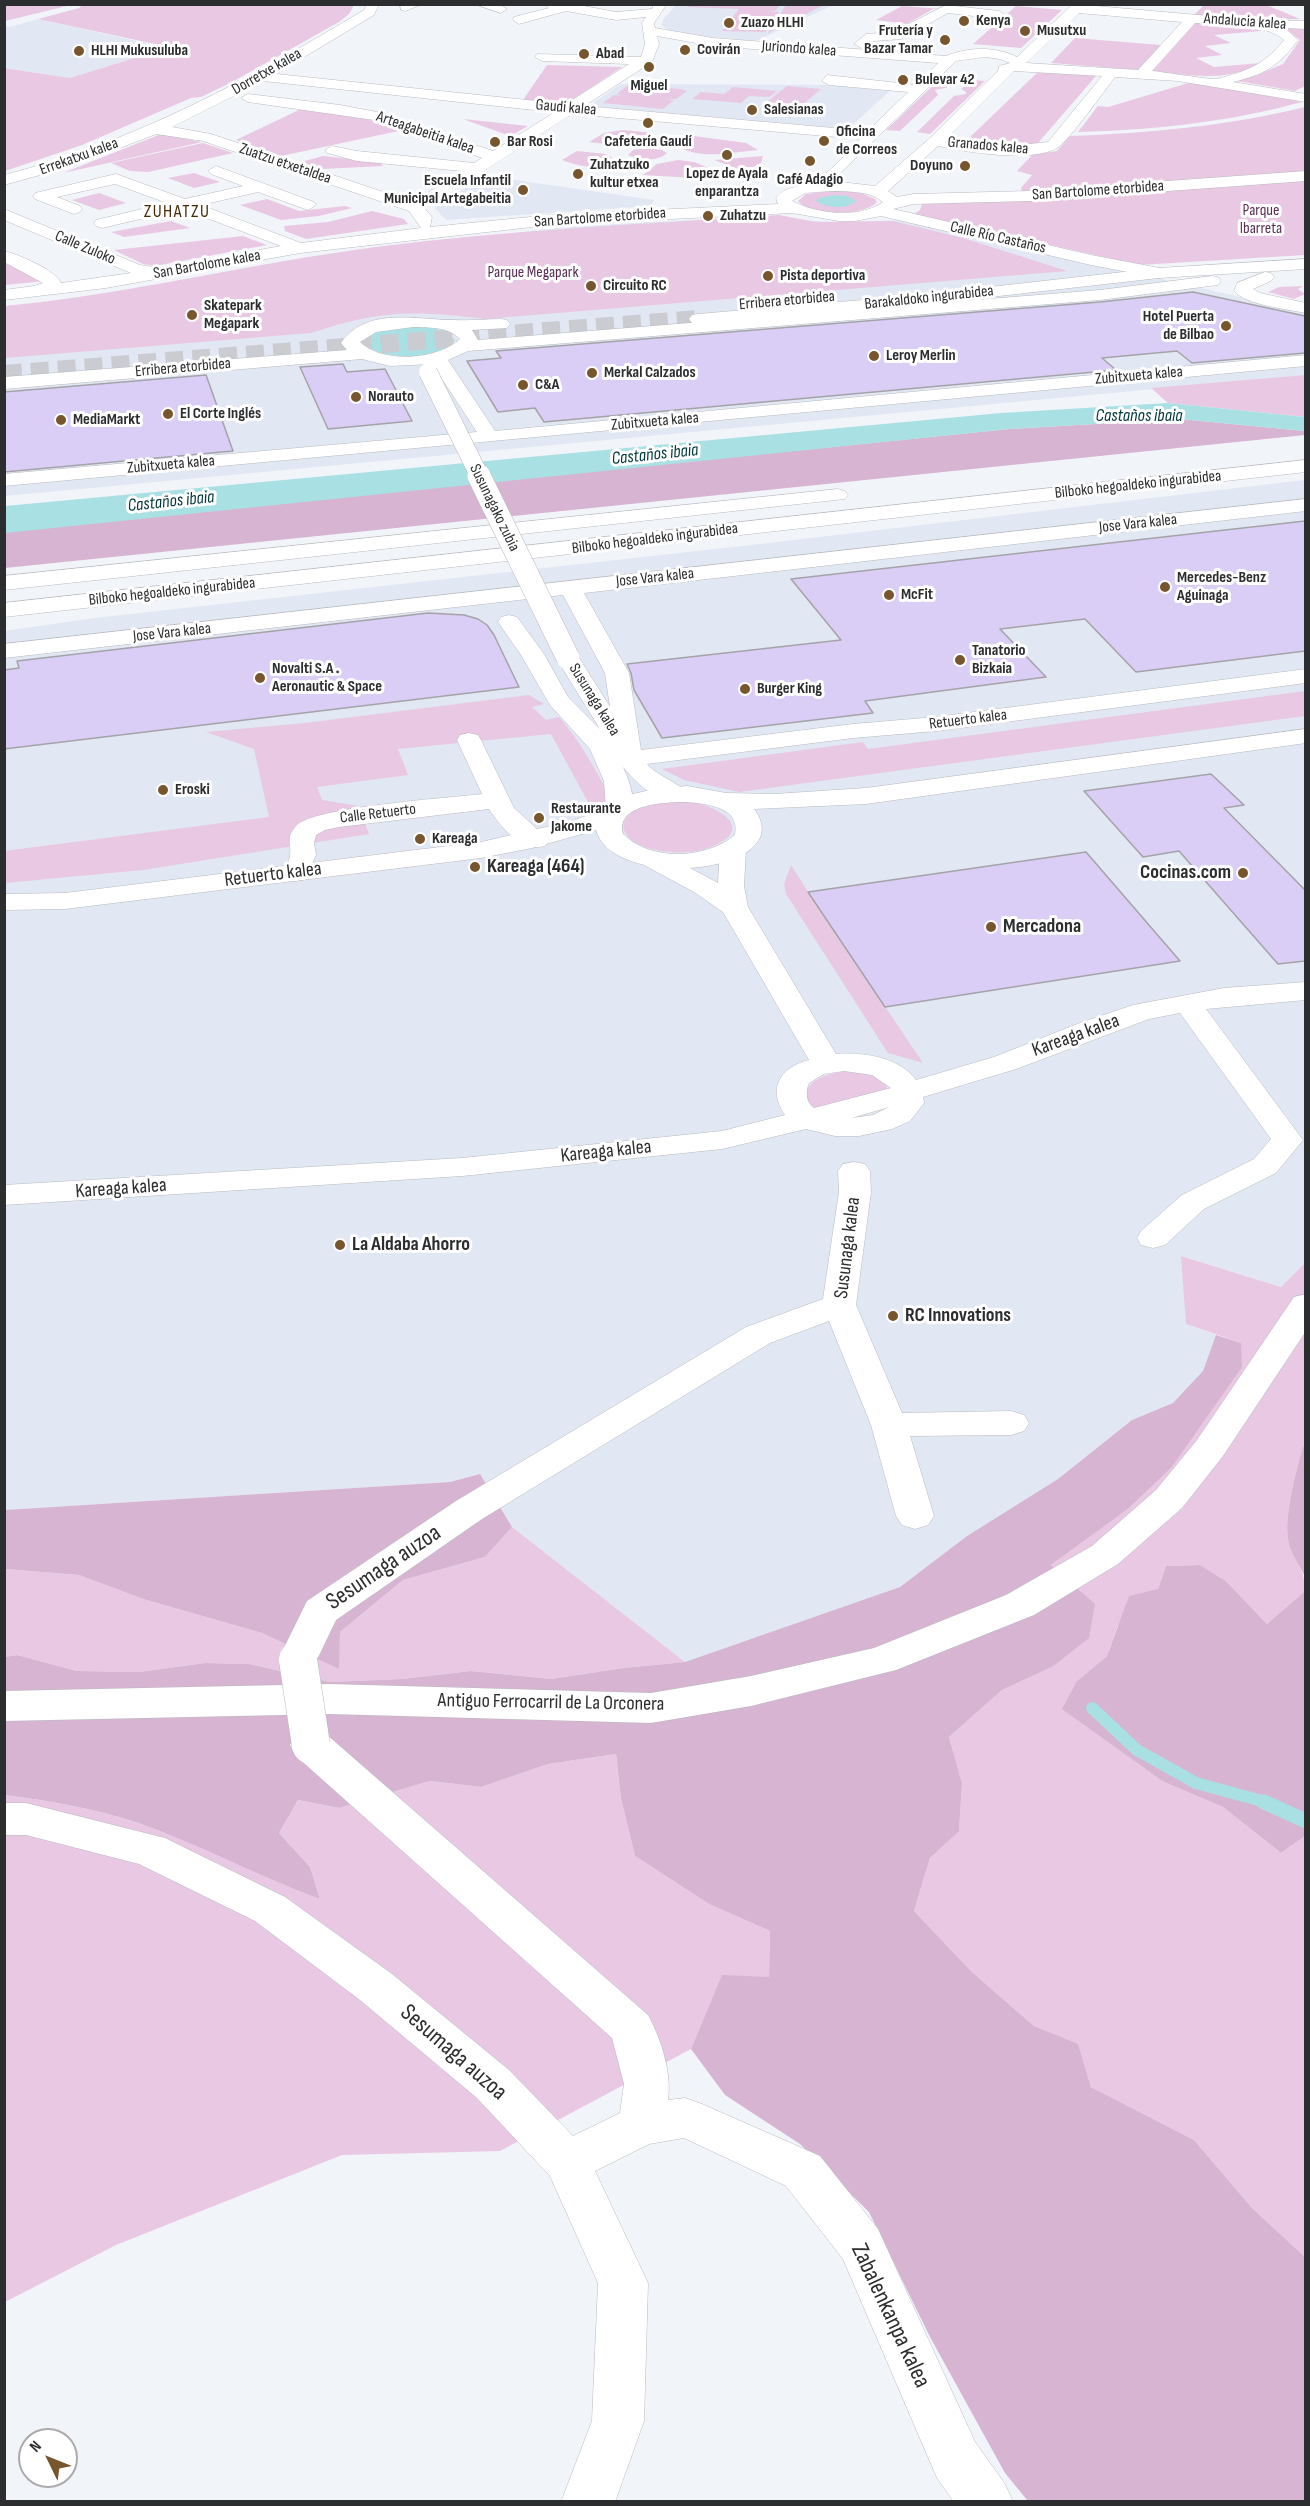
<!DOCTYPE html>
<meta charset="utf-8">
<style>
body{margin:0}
#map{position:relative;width:1310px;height:2506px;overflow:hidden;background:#f1f4f9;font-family:"Sofia Sans Condensed",sans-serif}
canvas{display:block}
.frame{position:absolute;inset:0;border:6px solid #2c2d2f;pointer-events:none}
.north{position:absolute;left:18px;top:2428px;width:60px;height:60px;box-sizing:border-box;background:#fff;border:2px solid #ababac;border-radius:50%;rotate:313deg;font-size:16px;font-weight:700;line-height:24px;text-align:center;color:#2c2d2f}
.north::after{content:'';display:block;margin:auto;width:21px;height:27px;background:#77552d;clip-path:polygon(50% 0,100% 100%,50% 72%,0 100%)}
</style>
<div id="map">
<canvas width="1310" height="2506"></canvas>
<div class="frame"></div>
<div class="north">N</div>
</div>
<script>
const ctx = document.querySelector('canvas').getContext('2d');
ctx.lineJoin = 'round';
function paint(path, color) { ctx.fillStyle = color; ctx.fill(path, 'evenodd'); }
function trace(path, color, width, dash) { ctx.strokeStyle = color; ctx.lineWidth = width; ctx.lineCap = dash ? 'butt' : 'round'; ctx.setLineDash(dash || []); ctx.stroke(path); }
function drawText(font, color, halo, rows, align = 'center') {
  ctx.font = font + ' "Sofia Sans Condensed",sans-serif'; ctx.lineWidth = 6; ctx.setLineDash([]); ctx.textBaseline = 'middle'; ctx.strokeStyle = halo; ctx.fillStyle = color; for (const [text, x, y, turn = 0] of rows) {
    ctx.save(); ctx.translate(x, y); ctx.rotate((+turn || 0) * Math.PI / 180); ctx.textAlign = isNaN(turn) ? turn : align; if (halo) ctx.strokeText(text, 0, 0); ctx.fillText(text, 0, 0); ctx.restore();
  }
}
const built = new Path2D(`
 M676,5H833L756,41L690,35L668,30L662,26L663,20Z
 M38,19L146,43L171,46L70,78L5,68L4,26L10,27Z
 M621,84L830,85L890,91L848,129L588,106Z
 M484,176L515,180L654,200L651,206L446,220L435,208Z
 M750,217L831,222L906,220L1305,312V375L5,496V306L86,299L348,251L576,226Z
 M1305,480V1263L1281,1287L1182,1256L1186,1324L1216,1335L1203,1371L1173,1403L1132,1420L1058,1479L967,1536L900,1587L685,1662L512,1527L480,1474L450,1482L5,1510L4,631L95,618L760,544Z`);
const green = new Path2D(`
 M67,4L71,5L5,21V5Z
 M690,4H780V5L775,11H765L779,12L765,32L722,31L739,9L688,7Z
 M1264,4L1300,19L1259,20L1194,15L1204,5Z
 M82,5H354L349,14L339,22L232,82L201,97L191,98L82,145L5,171L4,68L70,78L169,47L38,19L79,8Z
 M786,5V4L824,5L768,33Z
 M902,6L942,9H933L907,24L876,20Z
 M1016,6L1062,10L1021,48L973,44Z
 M1193,22L1255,27L1261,31L1214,35L1231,43L1205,46L1222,55L1196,58L1214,67L1261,63C1226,83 1189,75 1151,71Z
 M1278,27L1305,28V86L1295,91L1232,80L1255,76L1283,64L1300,40L1291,33Z
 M1075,38L1161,45L1139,70L1051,63Z
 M547,65L622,67L566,104L523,100Z
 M1040,70L1096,76L1038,143L1024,146L966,141Z
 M941,78L956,79L946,88L935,90L938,95L900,131L886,130Z
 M972,80L985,81L930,134L917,132L954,96L966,94V92L961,89Z
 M1192,82L1302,102C1229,122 1154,130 1078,132L1098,106L1108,107Z
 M636,85L680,89L687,91L676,99H667L674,100L663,109L603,103L614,95L621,96L617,94L627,86Z
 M787,86L821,89L802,105L767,102Z
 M733,87L777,91L769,97L749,96L741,103L692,99L701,92L724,94Z
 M1305,107V173L1022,192L1021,188L1032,175L1017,171L1032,155L1057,151L1070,136C1150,133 1228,126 1305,107Z
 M301,109L367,119L403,130L281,156L236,140Z
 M463,119L528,126L510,136Z
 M623,130L653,133C631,150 615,145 589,142L604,133Z
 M161,134L202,142L63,173Z
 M694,136L746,143L758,150C732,152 703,160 679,147Z
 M203,143L233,153L148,172L130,171L111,163Z
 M645,148L662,150L667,153C658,162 639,160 628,155L633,150Z
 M577,151L606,154L617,161C601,171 581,167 562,160Z
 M323,156L379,162L383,166L322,169L301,162Z
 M763,156L761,163L744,171L714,160Z
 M678,160L694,162L726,175L694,178L643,175L657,164Z
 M194,173L220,182L194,188L168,178Z
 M1305,180V255L1139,265L914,214L920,210L922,204L930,203L1228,187Z
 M838,190L861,193L875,199L877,202C864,217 809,216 798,201L806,194Z
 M99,193L126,203L99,210L72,200Z
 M267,199L299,211L345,206L352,208L319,216L281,220L240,205Z
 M372,211L404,219L408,224L306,239L285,231L284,226L328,222Z
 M779,215L816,222L893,221L963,238L1067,271L485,319C414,310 379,310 311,333L5,358V306C130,294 252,263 376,247C510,230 645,224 779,215Z
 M171,221L190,228L124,237L111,232Z
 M243,236L267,245L155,266L143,264L114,250Z
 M5,260L45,281L5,285Z
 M1303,286L1298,289L1305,294L1294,299L1268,292L1279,287Z
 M1305,375V417L1168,403L1151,388Z
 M1305,691V716L739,792L684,780L662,769L863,742L868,749Z
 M529,695L544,704L532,707L546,720L559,717C579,740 595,768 609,795L604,804L594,813L551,734L398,749L408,775L317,787L322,800L358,806L369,834L143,870L5,883L4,851L269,817L254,749L206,732L305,723Z
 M689,801C716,806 759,828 711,847C691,855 667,853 647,848C624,841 612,821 639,808C654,800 673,802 689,801Z
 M791,865L808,892L923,1063L888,1053L786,894L784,884Z
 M845,1071L869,1072L884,1080L888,1091L816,1112L804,1096C811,1077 826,1075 845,1071Z
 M1181,1256L1281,1287L1305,1263V1442C1297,1461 1284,1518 1288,1539C1291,1558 1305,1565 1305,1591L1267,1624L1226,1581L1200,1565L1166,1566L1158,1589L1118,1625L1107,1656L1077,1681L1164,1782L1223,1807L1281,1853L1305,1836V2257L1252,2208L1194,2140L1091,2087L1078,2045L1034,2026L972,1972L914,1911L930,1858L959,1830L962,1783L949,1737L1002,1690L1052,1667L1094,1604L1051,1565L1128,1509L1171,1468L1241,1343L1186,1324Z
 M512,1527L685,1662L623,1668L551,1679L471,1671L402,1679L330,1682L249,1664L205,1663L139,1672L77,1671L17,1655L5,1657L6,1569L79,1575L143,1599L262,1633L338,1668L340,1632L403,1580L485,1557Z
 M616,1754L621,1799L635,1856L709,1904L770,1931L769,1978L722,1976L691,2049L500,2151L342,2155L116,2245L5,2302V1795C58,1802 109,1811 160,1831C214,1852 265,1878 320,1899L310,1867L279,1833L298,1800L339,1808L430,1781L481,1787L548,1764Z`);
const forest = new Path2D(`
 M1180,419L1305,431V435L5,568V531L1009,429Z
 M1216,1335L1241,1343L1242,1367L1171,1468L1128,1509L1051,1565L1095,1604L1089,1638L1052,1667L1002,1690L949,1737L962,1783L959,1831L930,1858L914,1911L972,1972L1034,2026L1078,2044L1091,2087L1194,2140L1252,2208L1305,2257V2501H1028L1005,2473L930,2337L869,2212L800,2144L725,2095L691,2049L722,1975L769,1977L770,1931L709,1904L635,1856L621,1799L616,1754L548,1764L481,1787L430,1781L339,1808L298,1800L279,1833L310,1867L320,1899C266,1879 214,1852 160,1831C110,1811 58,1802 5,1795V1657L17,1655L77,1671L139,1672L205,1663L249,1664L330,1682L402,1679L471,1671L551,1679L623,1668L685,1662L900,1587L967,1536L1058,1479L1132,1420L1173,1403L1203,1371Z
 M1305,1442V1577C1300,1566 1289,1551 1288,1539C1284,1518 1297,1462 1305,1442Z
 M480,1474L512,1527L485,1557L403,1580L340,1632L339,1669L262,1633L143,1599L79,1575L5,1569V1510L450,1482Z
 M1200,1565L1226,1581L1267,1624L1305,1591V1836L1281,1853L1223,1807L1164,1782L1062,1709L1077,1681L1107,1656L1129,1596L1158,1589L1166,1566Z`);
const water = new Path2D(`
 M835,195L847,196L856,201C846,210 826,208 816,201L819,198Z
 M420,326L445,331L455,340C444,362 381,360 365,345V340L378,331Z
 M1168,403L1305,417V431L1180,419L1009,429L5,533V506L1001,413Z`);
const streamFar1 = new Path2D(`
 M1092,1708L1137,1750L1196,1783L1269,1803`);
const stream = new Path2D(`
 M1264,1802L1306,1821`);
const building = new Path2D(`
 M1193,292L1305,316V353L1192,363L1177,351L1102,358L1116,370L544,422L535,408L498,412L467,361L501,358L496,351L1100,302Z
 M343,364L347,372L385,369L412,421L328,429L300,367Z
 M206,375L233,451L4,472V392Z
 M1305,521V651L1136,672L1085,619L1000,629L1046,677L865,701L873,713L662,738L634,690L631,673L627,664L841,640L791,579Z
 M428,613L464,615L478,619L487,625L494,635L519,687L4,749V670L19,668L17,661Z
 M1211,774L1244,805L1224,808L1305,890V961L1278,964L1179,851L1143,857L1084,791Z
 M1086,852L1180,961L885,1007L808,892Z`);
const majorTunnel = new Path2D(`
 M4,374L698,319`);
const minor = new Path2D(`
 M367,4H379L374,15L276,74L566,104L629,64L542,61L535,57L537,54L641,57L645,44L642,23L646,17L616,20L566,11L519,24L513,20L514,17L549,8L543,4H573L616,12L652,9L654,4H667L654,23L655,28L713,38L946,56C968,47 995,46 1017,57L1073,4L1254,20L1306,21V29L1285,28L1298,40C1278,67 1265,74 1233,82L1306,94V102L1178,81L1115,77C1106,89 1067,143 1057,148C1031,163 967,152 938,146L888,191L897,197L914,194L1029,191L1306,171V181L1029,201L914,204L893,209L1091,255L1165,269L1167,273L1165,277L1159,278L1091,265L881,216L855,221H839L792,213L550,225L300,253L106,288L4,300V290L34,286L43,283L4,262V251C18,254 57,271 61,283L131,273L4,220V209L140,265L159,268L281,246L183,209L102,228L96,226L94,223L96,220L167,203L115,184L57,197L80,206L82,209L80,212L74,214L35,199L33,196L35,193L116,174L185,199L243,186L211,174L208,171L216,166L314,202L316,205L308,210L258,192L201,205L301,243L421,228L409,211L203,141L156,134L76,165L4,185V175C137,141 248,80 364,10ZM1079,13L1182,22L1138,70L1026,63ZM1195,23C1219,25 1267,23 1284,40C1264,65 1247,71 1217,79C1212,80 1163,72 1152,71ZM657,36L713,46L938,63L916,85L827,75L822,81L829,85L908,92L868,131L584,106L652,62L659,44ZM985,57L1000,59L1010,63L999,66L998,71L930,138L875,186L832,181L956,61ZM1014,71L1102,76L1048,142L1011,146L946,139ZM263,81L525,109L555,112L493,151L377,112L340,105L248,94L241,98L248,102L374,120L482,158L474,163L357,151L332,146L325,150L327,153L357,161L462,171L413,202L211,134L172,127ZM572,114L860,139C845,154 829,175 810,183C797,188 785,186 776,198L778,204L550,215L430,227L432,217L425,209ZM831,191C849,192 868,190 883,202C860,219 816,214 792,201L805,193Z
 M400,4H423L405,11L401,10Z
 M474,4H498L507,9L501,13Z
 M946,5L999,11L1005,15L999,19L948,13L901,39L874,41L861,48L854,44L866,34L893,32Z
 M1265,272L1271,273L1274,277L1271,281L1253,289L1260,293L1306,303V313C1287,309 1246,305 1234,291L1237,283Z
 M1212,276L1218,277L1221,281L1218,285L1100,300L468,351L448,360L495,431L1306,355V366L4,486V474L477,432L432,364L390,366L362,359L4,389V377L347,350L341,343C366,306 417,320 454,320C470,321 485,319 501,319L507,320L510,324L507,328L472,330L478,340L1100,290ZM413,327C429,328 448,326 460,339C438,360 382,364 360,342L376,332Z
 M1306,499V511L584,593L629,673L641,750L853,724L936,717L1306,669V683L936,731L853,738L647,764C658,777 678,781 687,794L683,799C659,805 637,784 623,767C629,781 638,801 628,814L619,817L610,814L606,809L604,781L590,749L550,705L521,655L498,622L501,617L509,615L517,617L544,654L568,697L600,729L556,658L560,653L568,651L576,653L610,707L605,673L563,595L4,658V644Z
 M469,733L478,735L481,740L514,808L549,840L545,846C521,852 501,827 489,809L339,827L325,830L316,835L314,843L316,855L305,879L296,881L287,879L283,873C285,868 289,862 290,856C292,842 285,839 296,826C312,807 450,798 482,794L457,740L460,735Z
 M733,841L742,843L746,849L744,886L748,907L836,1054C863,1052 899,1057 916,1080L994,1057L1080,1023L1133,1005L1224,988L1306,982V1000L1206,1009L1303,1140L1276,1173L1204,1209L1165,1245L1153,1248L1141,1245L1137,1238L1141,1231L1182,1195L1254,1159L1271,1139L1180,1013L1149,1019L1016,1069L923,1097L924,1103L910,1121L892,1129L859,1136H835L806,1129L722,1149L462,1176L4,1205V1185L462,1158L722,1131L785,1115C767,1089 780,1067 809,1060L723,912L694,892L644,865L640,859L644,853L653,851L662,853L718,883L720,849L724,843ZM844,1071L872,1075L891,1088L814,1108C806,1103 805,1092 809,1083L824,1074ZM889,1107L873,1115L852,1118Z
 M854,1162L865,1164L870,1171L871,1192L856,1305L902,1413L1011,1411L1024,1415L1029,1423L1024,1431L1011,1435L910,1436L934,1516L928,1525L915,1529L902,1525L896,1516L871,1425L829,1321L770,1343L482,1519L336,1620L312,1670L298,1674L284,1670L278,1660L307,1601L456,1501L746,1327L823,1299L839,1192L838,1171L843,1164Z
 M1306,1294V1331L1223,1456L1182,1508L1118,1564L1034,1615L896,1670L751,1706L651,1723L330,1714L4,1721V1691L330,1684L651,1693L751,1676L874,1648L1006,1595L1092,1546L1156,1490L1197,1440L1294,1297Z
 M311,1730L326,1734L648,2015C661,2039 672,2073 668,2100L685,2098L702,2104L820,2156L878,2229L975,2442L1005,2484L1013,2502H954L937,2478L843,2259L786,2186L684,2138L649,2144L595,2171L648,2283L644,2421L615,2502H561L592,2421L598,2283L550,2176L477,2098L360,2000L255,1921L139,1864L26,1835H4V1803H26L165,1838L285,1897L392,1974L509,2070L573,2136L620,2113L624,2084L612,2038L296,1756L290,1745L296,1734Z`);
const major = new Path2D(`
 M1306,259V269L1159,278L910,306L698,324L692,323L689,319L692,315L698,314L910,296L1159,268Z
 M1306,729V743L866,804L754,809C802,873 613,893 596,830L532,848L481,858L65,909L4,910V894L65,893L481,842L572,821L605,809L624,796L655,789L687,786L726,793L774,794L866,788ZM687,802C707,804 741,807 735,835C706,859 651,862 623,834C615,803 668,802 687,802Z`);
const highway = new Path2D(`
 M1306,460V472L4,617V603Z
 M838,489L845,491L848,495L845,499L4,590V576Z`);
const minorBridgeFar2 = new Path2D(`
 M428,372L480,477`);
const minorBridgeFar1 = new Path2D(`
 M479,476L568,658`);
const minorBridge = new Path2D(`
 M298,1660L311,1745`);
const markers = [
 [964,21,6,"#77552d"],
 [729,23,6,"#77552d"],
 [1025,31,6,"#77552d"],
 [945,40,6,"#77552d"],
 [685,50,6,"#77552d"],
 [79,51,6,"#77552d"],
 [584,54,6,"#77552d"],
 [649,67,6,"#77552d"],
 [903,80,6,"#77552d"],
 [752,110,6,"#77552d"],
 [648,123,6,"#77552d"],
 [824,141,6,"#77552d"],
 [495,142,6,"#77552d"],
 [727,155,6,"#77552d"],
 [810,161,6,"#77552d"],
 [965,166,6,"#77552d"],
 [578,174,6,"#77552d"],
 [523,190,6,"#77552d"],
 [708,216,6,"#77552d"],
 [768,276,6,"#77552d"],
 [591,286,6,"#77552d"],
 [192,315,6,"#77552d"],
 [1226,326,6,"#77552d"],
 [874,356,6,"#77552d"],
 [592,373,6,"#77552d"],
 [523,385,6,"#77552d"],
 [356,397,6,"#77552d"],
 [168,414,6,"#77552d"],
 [61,420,6,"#77552d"],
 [1165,587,6,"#77552d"],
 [889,595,6,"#77552d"],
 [960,660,6,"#77552d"],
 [260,678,6,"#77552d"],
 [745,689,6,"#77552d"],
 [163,790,6,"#77552d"],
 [539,818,6,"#77552d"],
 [420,839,6,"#77552d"],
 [475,867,6,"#77552d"],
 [1243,873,6,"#77552d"],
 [991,927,6,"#77552d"],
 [340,1245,6,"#77552d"],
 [893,1316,6,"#77552d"]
];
const farPoinames = [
 ["Kenya",976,21],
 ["Zuazo HLHI",741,23],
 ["Frutería y",933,31,"right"],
 ["Bazar Tamar",933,49,"right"],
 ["Musutxu",1037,31],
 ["Covirán",697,50],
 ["HLHI Mukusuluba",91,51],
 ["Abad",596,54],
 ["Bulevar 42",915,80],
 ["Miguel",649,86,"center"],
 ["Salesianas",764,110],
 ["Oficina",836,132],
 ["de Correos",836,150],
 ["Bar Rosi",507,142],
 ["Cafetería Gaudí",648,142,"center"],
 ["Zuhatzuko",590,165],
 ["kultur etxea",590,183],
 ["Doyuno",953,166,"right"],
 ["Lopez de Ayala",727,174,"center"],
 ["enparantza",727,192,"center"],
 ["Café Adagio",810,180,"center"],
 ["Escuela Infantil",511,181,"right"],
 ["Municipal Artegabeitia",511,199,"right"],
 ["Zuhatzu",720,216],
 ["Pista deportiva",780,276],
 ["Circuito RC",603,286],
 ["Skatepark",204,306],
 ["Megapark",204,324],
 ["Hotel Puerta",1214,317,"right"],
 ["de Bilbao",1214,335,"right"],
 ["Leroy Merlin",886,356],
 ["Merkal Calzados",604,373],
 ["C&A",535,385],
 ["Norauto",368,397],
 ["El Corte Inglés",180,414],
 ["MediaMarkt",73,420],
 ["Mercedes-Benz",1177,578],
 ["Aguinaga",1177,596],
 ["McFit",901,595],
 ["Tanatorio",972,651],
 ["Bizkaia",972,669],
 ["Novalti S.A .",272,669],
 ["Aeronautic & Space",272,687],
 ["Burger King",757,689],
 ["Eroski",175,790],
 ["Restaurante",551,809],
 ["Jakome",551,827],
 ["Kareaga",432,839]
];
const farStreetnames = [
 ["Andalucia kalea",1245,22,4],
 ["Juriondo kalea",799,49,4],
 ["Dorretxe kalea",267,72,-30],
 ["Gaudi kalea",566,108,5],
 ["Arteagabeitia kalea",425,133,19],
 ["Granados kalea",988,146,5],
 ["Errekatxu kalea",79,157,-20],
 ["Zuatzu etxetaldea",285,164,19],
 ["San Bartolome etorbidea",1098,191,-4],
 ["San Bartolome etorbidea",600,218,-4],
 ["Calle Río Castaños",998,238,13],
 ["Calle Zuloko",85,248,23],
 ["San Bartolome kalea",207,265,-10],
 ["Barakaldoko ingurabidea",929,298,-6],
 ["Erribera etorbidea",787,301,-5],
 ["Erribera etorbidea",183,368,-5],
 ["Zubitxueta kalea",1139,376,-5],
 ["Zubitxueta kalea",655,422,-5],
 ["Zubitxueta kalea",171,465,-5],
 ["Bilboko hegoaldeko ingurabidea",1138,485,-6],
 ["Susunagako zubia",494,508,64],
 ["Jose Vara kalea",1138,524,-6],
 ["Bilboko hegoaldeko ingurabidea",655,539,-7],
 ["Jose Vara kalea",655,578,-6],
 ["Bilboko hegoaldeko ingurabidea",172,592,-6],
 ["Jose Vara kalea",172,633,-6],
 ["Susunaga kalea",594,700,58],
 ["Retuerto kalea",968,720,-7],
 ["Calle Retuerto",378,814,-7]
];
const farParknames = [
 ["Parque",1261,211],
 ["Ibarreta",1261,229],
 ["Parque Megapark",533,273]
];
const farNeighbourhoodnames = [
 ["ZUHATZU",177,212]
];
const farWaternames = [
 ["Castaños ibaia",1139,416],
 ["Castaños ibaia",655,455,-6],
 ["Castaños ibaia",171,502,-6]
];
const poiNames = [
 ["Kareaga (464)",487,867],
 ["Cocinas.com",1231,873,"right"],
 ["Mercadona",1003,927],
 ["La Aldaba Ahorro",352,1245],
 ["RC Innovations",905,1316]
];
const streetNames = [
 ["Retuerto kalea",273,875,-7],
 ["Kareaga kalea",1076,1036,-20],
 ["Kareaga kalea",606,1152,-6],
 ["Kareaga kalea",121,1189,-4],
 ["Susunaga kalea",848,1248,-83],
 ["Antiguo Ferrocarril de La Orconera",551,1703,1]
];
const nearStreetnames = [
 ["Sesumaga auzoa",384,1568,-34],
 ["Sesumaga auzoa",453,2053,41],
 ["Zabalenkanpa kalea",890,2316,65]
];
paint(built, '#e1e7f3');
paint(green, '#e9c8e3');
paint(forest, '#d7b4d1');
paint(water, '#a9e0e4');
trace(streamFar1, '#a9e0e4', 12);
trace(stream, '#a9e0e4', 15);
paint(building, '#dacef6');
trace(building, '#a5a3a8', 1.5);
trace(majorTunnel, '#caccd1', 18, [18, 9]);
trace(minor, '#b9bbc0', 1);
trace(major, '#b9bbc0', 1);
trace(highway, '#b9bbc0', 1);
paint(minor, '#fff');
paint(major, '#fff');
paint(highway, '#fff');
trace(minorBridgeFar2, '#b9bbc0', 19, []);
trace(minorBridgeFar1, '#b9bbc0', 24, []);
trace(minorBridge, '#b9bbc0', 39, []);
trace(minorBridgeFar2, '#fff', 18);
trace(minorBridgeFar1, '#fff', 23);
trace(minorBridge, '#fff', 38);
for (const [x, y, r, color] of markers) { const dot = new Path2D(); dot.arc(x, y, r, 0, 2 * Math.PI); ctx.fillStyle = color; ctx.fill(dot); trace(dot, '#fff', 2); }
drawText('bold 16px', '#2c2d2f', '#fff', farPoinames, 'left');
drawText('16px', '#2c2d2f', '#fff', farStreetnames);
drawText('16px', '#5a2d54', '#fff', farParknames);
ctx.letterSpacing = '1.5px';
drawText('18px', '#442a08', '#fff', farNeighbourhoodnames);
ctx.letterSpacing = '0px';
drawText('italic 18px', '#01373b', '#fff', farWaternames);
drawText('bold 20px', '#2c2d2f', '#fff', poiNames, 'left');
drawText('20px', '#2c2d2f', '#fff', streetNames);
drawText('24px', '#2c2d2f', '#fff', nearStreetnames);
</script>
